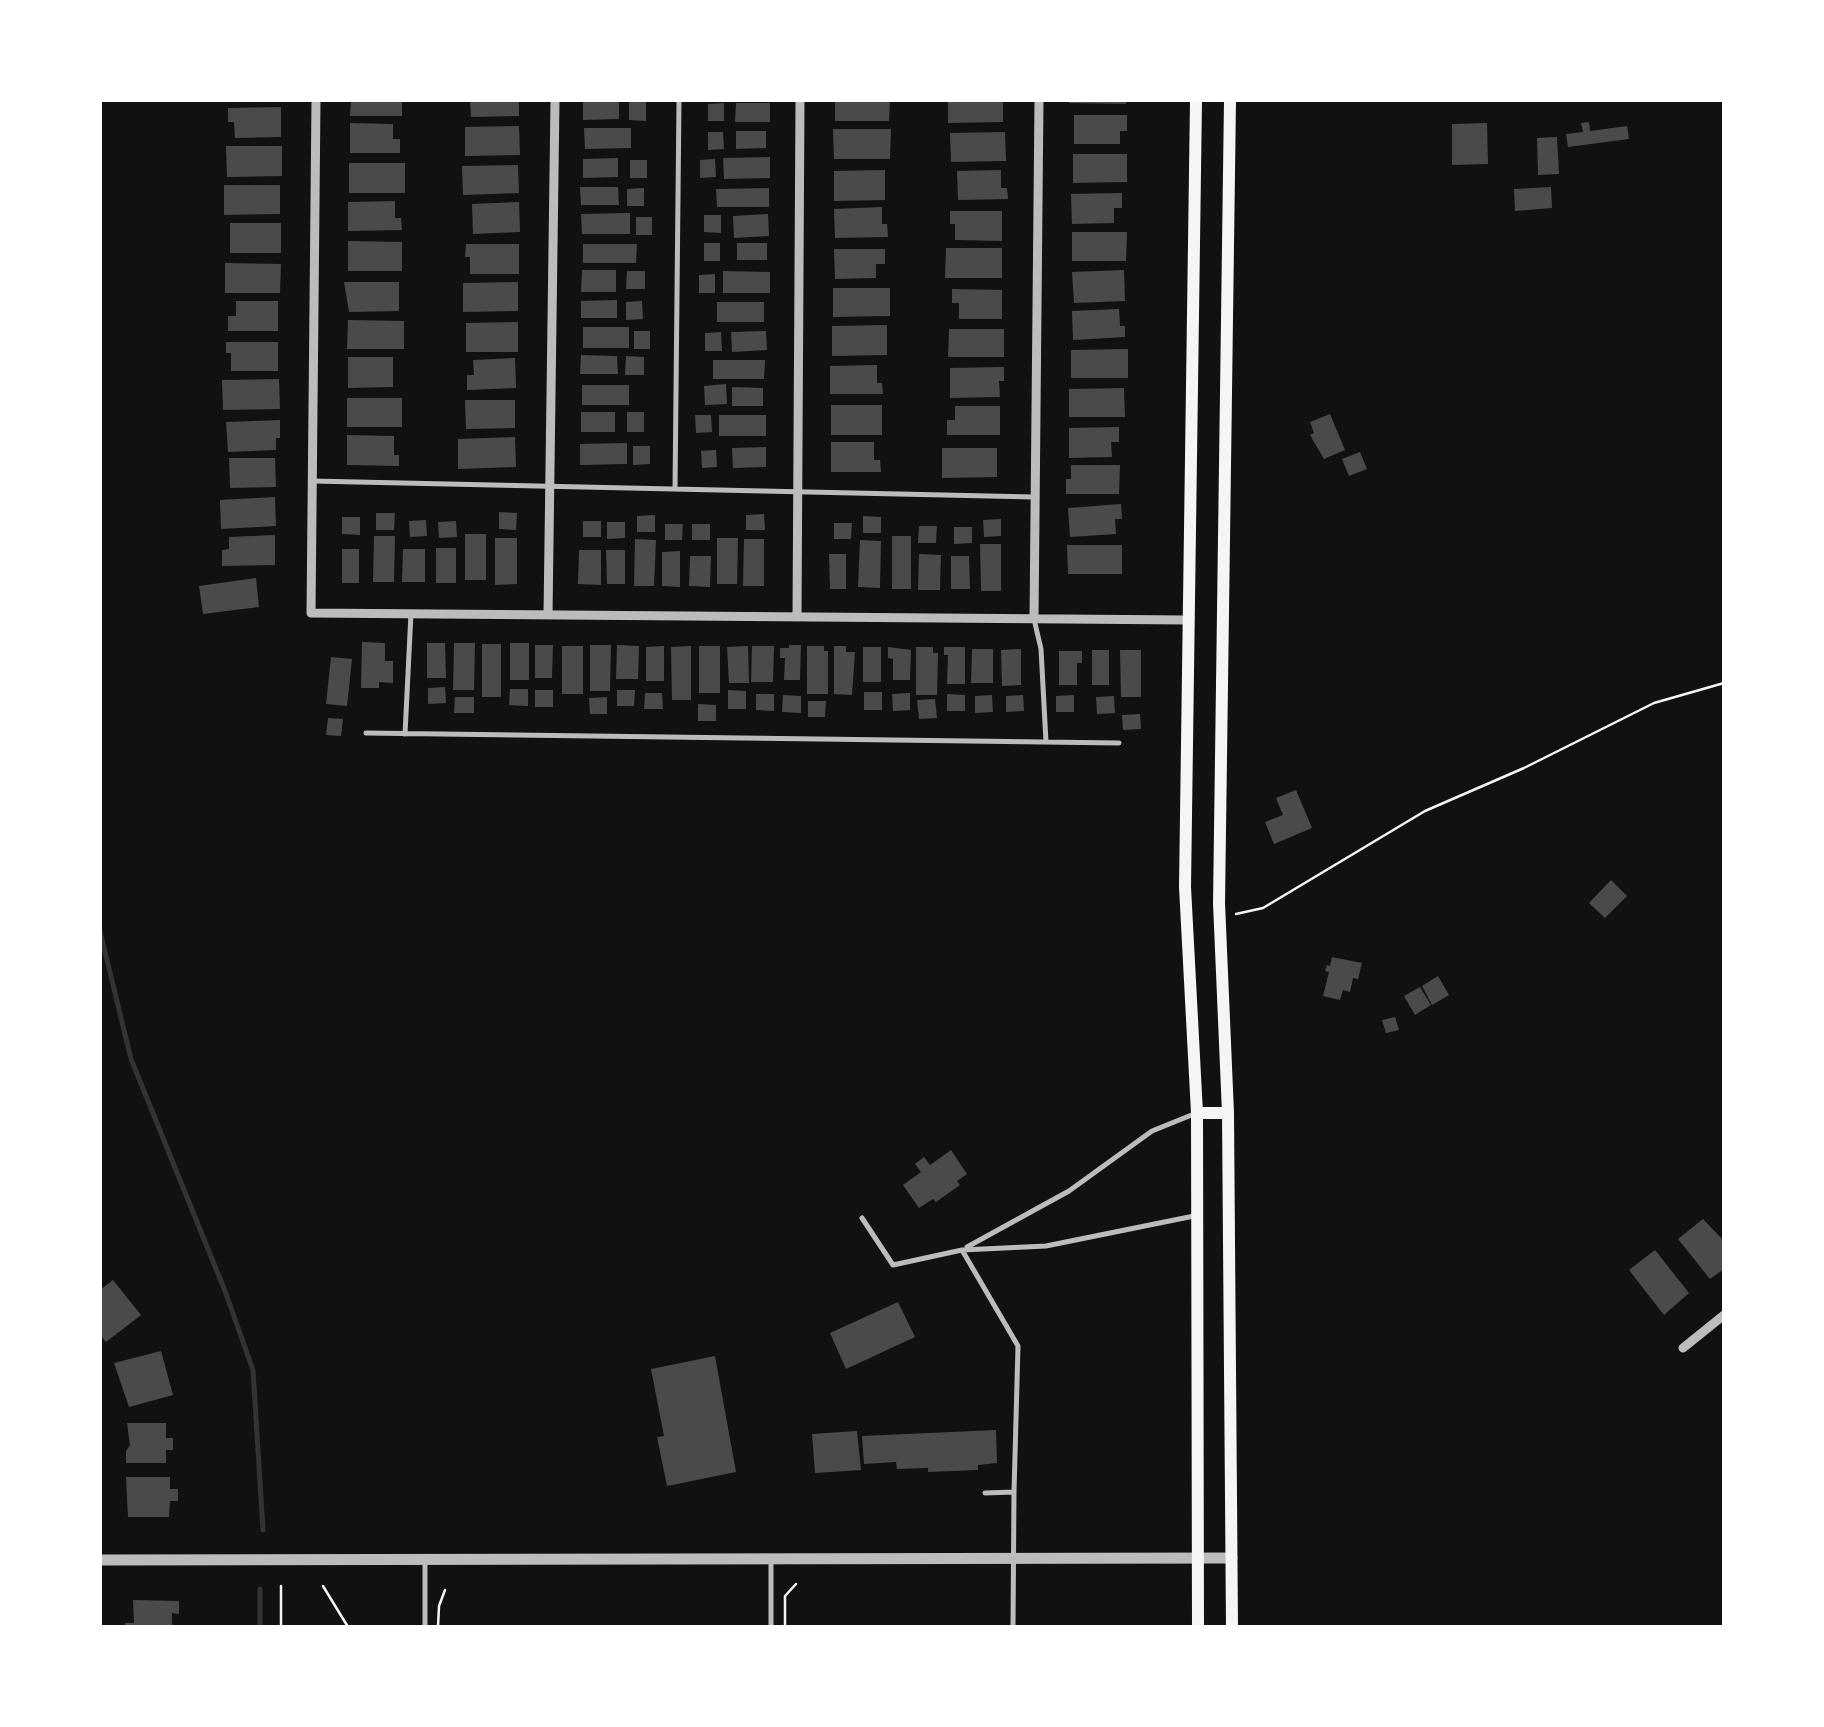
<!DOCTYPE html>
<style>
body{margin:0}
#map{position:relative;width:1824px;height:1727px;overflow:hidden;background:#111;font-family:"PT Serif",serif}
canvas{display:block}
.frame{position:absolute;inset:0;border:102px solid #fff;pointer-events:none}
</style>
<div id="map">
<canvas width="1824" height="1727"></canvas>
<div class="frame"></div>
</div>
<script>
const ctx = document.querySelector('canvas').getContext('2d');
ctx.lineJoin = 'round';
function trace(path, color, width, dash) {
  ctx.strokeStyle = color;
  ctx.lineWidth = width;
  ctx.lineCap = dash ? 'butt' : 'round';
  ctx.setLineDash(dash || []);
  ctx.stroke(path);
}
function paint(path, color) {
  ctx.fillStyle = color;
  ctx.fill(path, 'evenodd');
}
trace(new Path2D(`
 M 100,931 L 131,1059 L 225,1291 L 253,1370 L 263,1530
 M 260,1627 L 260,1589`), '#333', 5);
paint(new Path2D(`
 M 351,100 L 402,100 L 402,116 L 350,116 Z
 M 470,100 L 519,100 L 519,116 L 471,117 Z
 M 619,100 L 619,119 L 583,120 L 583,101 Z
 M 835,100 L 890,100 L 889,121 L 835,121 Z
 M 948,100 L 1003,100 L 1003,122 L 948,123 Z
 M 1069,100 L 1126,100 L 1126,104 L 1069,103 Z
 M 629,102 L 646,102 L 646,121 L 629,120 Z
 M 724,103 L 724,121 L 708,121 L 708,104 Z
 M 736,103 L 770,103 L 770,122 L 735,122 Z
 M 281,107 L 281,137 L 235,138 L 234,122 L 228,122 L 228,108 Z
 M 1074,115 L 1127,115 L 1127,131 L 1120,131 L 1120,144 L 1074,144 Z
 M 1589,122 L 1590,131 L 1627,126 L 1629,139 L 1568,147 L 1566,134 L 1583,132 L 1581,123 Z
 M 350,123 L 393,124 L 393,139 L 400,139 L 400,153 L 350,153 Z
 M 1487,123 L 1488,164 L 1452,165 L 1452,124 Z
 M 519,126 L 520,155 L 465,156 L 465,127 Z
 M 584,128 L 631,128 L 631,148 L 585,149 Z
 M 833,129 L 891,129 L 890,159 L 834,159 Z
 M 736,131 L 766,131 L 766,148 L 736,149 Z
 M 708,132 L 723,132 L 724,149 L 708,150 Z
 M 1005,132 L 1006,161 L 951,162 L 950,133 Z
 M 1557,137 L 1559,174 L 1538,175 L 1537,138 Z
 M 226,146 L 282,146 L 282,176 L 227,177 Z
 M 1073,154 L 1127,154 L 1127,182 L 1073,183 Z
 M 770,157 L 770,178 L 724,179 L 723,158 Z
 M 618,158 L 618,177 L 583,178 L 583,159 Z
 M 715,159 L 716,177 L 700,178 L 700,160 Z
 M 630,160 L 647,160 L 647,178 L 630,178 Z
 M 349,163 L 405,163 L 405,193 L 349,193 Z
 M 518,165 L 519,193 L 463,195 L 462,166 Z
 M 885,170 L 885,200 L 834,201 L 834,171 Z
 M 1001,170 L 1001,188 L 1007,188 L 1008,199 L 958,200 L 957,171 Z
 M 224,185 L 280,185 L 280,214 L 224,215 Z
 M 580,187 L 618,187 L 619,205 L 581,205 Z
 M 1551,187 L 1552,208 L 1515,211 L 1514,189 Z
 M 644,188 L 644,206 L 627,206 L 627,189 Z
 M 769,188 L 769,207 L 717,207 L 716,189 Z
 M 1122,193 L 1122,208 L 1114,208 L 1114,223 L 1072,224 L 1071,194 Z
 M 395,201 L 395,218 L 401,218 L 402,230 L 348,231 L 348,202 Z
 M 519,202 L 520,232 L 473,234 L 472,204 Z
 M 882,207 L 882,224 L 887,224 L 888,237 L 835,238 L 834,209 Z
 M 950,211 L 1002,211 L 1002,241 L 955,240 L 955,224 L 950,224 Z
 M 630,213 L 630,234 L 582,234 L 581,214 Z
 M 768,214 L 769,236 L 734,238 L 733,216 Z
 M 704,215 L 721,215 L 721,233 L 704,232 Z
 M 636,217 L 652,217 L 652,235 L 636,235 Z
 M 230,223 L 281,223 L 281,253 L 230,253 Z
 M 1072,232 L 1127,232 L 1126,261 L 1072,261 Z
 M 348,241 L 402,242 L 402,271 L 348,271 Z
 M 704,243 L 720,243 L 720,261 L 704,261 Z
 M 737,243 L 767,243 L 767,260 L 737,260 Z
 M 466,244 L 519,244 L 519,274 L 470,274 L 470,257 L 465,257 Z
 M 583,244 L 637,244 L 636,263 L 583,263 Z
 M 946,248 L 1002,248 L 1002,278 L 945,278 Z
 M 834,249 L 885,249 L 885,264 L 876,264 L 876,278 L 835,279 Z
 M 225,263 L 281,264 L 280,293 L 225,293 Z
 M 582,270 L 616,270 L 616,292 L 581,292 Z
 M 1124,270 L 1125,301 L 1074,303 L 1072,272 Z
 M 627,271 L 645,271 L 645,289 L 626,289 Z
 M 723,271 L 770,272 L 770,293 L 723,293 Z
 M 715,274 L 715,293 L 699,293 L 699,275 Z
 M 344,282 L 399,282 L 399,311 L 349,312 Z
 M 518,282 L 518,311 L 463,312 L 463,283 Z
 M 833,288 L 890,288 L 890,316 L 833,317 Z
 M 952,289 L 1002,290 L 1002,319 L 959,319 L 959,303 L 952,303 Z
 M 617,300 L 617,318 L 581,318 L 581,301 Z
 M 236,301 L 278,301 L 278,331 L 228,331 L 228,316 L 236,316 Z
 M 642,301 L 643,319 L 626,320 L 626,302 Z
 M 717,302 L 764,302 L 764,322 L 717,322 Z
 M 1119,309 L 1120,326 L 1125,326 L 1125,337 L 1073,340 L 1072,311 Z
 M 348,320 L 404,321 L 404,349 L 347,349 Z
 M 518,322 L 518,352 L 466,352 L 466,323 Z
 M 887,325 L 887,355 L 832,356 L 832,326 Z
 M 583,327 L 629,327 L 629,348 L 583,348 Z
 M 949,329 L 1004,329 L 1004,357 L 948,357 Z
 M 634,331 L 650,331 L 650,349 L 634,349 Z
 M 766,331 L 767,350 L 732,352 L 731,332 Z
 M 721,332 L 722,351 L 705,351 L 705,333 Z
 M 226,342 L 278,342 L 278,371 L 231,371 L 231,353 L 226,353 Z
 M 1128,349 L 1128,378 L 1071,378 L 1071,350 Z
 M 581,355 L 617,356 L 618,374 L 580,374 Z
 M 626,356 L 644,357 L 644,375 L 625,375 Z
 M 348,357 L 393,357 L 393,387 L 348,388 Z
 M 515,358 L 516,388 L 467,390 L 467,375 L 474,375 L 473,360 Z
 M 713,360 L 765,360 L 764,379 L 713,379 Z
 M 877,365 L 877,383 L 882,383 L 883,394 L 830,394 L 830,366 Z
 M 1004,367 L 1004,381 L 999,381 L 1000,397 L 950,398 L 950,368 Z
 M 279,379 L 280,409 L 223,410 L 222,380 Z
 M 726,384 L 727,404 L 705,405 L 704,386 Z
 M 582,385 L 629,385 L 629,405 L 582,405 Z
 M 732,387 L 763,388 L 763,406 L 732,406 Z
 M 1124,388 L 1125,417 L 1069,417 L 1069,389 Z
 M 347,398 L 402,398 L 402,427 L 347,427 Z
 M 465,400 L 515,400 L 515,428 L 466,429 Z
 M 831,405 L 882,405 L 882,435 L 831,435 Z
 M 955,406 L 1000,406 L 1000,435 L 947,435 L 947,420 L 955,420 Z
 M 581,412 L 615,412 L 615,432 L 581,432 Z
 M 627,412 L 644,412 L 644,432 L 627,432 Z
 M 1330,414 L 1345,450 L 1324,459 L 1310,435 L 1314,433 L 1310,422 Z
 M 695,415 L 711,415 L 712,432 L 696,433 Z
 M 719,415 L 766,415 L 766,436 L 719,436 Z
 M 280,420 L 280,438 L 276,438 L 276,450 L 228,452 L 226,422 Z
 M 1119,427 L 1119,442 L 1111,442 L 1112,457 L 1069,458 L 1069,428 Z
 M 347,435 L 394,436 L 394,455 L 399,455 L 399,466 L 347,465 Z
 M 515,437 L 516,467 L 458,469 L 458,439 Z
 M 831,442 L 874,442 L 874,460 L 880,460 L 881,472 L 831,472 Z
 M 627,443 L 627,464 L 580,465 L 580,444 Z
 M 633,446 L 650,446 L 650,464 L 633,465 Z
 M 766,447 L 766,467 L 733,468 L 732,448 Z
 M 942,448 L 997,448 L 997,477 L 942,478 Z
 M 716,450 L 717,467 L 702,468 L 701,451 Z
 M 1360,452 L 1367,469 L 1349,476 L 1342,459 Z
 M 229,458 L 275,458 L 276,487 L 230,488 Z
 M 1071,465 L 1120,465 L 1119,494 L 1066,494 L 1066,479 L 1071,479 Z
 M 275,497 L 276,526 L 221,529 L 220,500 Z
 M 1121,504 L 1122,519 L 1115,519 L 1116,534 L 1070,537 L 1068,508 Z
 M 499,512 L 517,513 L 516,530 L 499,529 Z
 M 376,513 L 395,513 L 394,530 L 376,530 Z
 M 764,514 L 765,530 L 746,530 L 746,515 Z
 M 655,515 L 655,532 L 637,532 L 637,516 Z
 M 863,516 L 881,517 L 881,533 L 863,533 Z
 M 342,517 L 360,517 L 360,535 L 342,534 Z
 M 1001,519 L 1001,536 L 984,537 L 983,520 Z
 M 426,520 L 427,536 L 410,537 L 409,521 Z
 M 456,521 L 457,537 L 439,538 L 438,522 Z
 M 583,521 L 601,521 L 601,537 L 583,537 Z
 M 607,522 L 625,522 L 625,538 L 607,539 Z
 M 834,523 L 852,523 L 851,539 L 834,539 Z
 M 665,524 L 683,524 L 682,540 L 665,540 Z
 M 692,524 L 710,524 L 710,540 L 692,540 Z
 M 919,526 L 937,526 L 936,543 L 918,543 Z
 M 954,527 L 972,527 L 972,543 L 954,544 Z
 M 465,534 L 486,534 L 486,580 L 465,580 Z
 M 275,535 L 275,565 L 222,566 L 222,550 L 229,549 L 229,537 Z
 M 374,536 L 395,536 L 394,582 L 373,582 Z
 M 892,536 L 911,536 L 911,589 L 892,589 Z
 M 495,538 L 517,538 L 517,584 L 495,585 Z
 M 717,538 L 738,538 L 737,584 L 717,584 Z
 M 635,539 L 656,540 L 654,586 L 634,586 Z
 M 744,539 L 764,539 L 764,586 L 743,586 Z
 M 860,540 L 881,541 L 880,588 L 858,587 Z
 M 980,544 L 1001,544 L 1001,591 L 981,591 Z
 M 1067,545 L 1122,545 L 1122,574 L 1068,574 Z
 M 436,548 L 456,548 L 456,583 L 436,583 Z
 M 342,549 L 359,549 L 359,583 L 342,583 Z
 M 403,549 L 425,549 L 425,582 L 402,582 Z
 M 579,550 L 601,550 L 601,585 L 578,584 Z
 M 606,550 L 625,550 L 625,584 L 607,584 Z
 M 680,551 L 680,587 L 662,586 L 662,552 Z
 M 829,554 L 846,554 L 846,589 L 830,589 Z
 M 919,554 L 941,555 L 940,590 L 918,590 Z
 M 690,556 L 711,556 L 710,587 L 689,586 Z
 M 951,556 L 969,556 L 970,589 L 951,589 Z
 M 256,578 L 259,607 L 203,614 L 199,586 Z
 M 362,642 L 385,643 L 385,661 L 393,661 L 393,683 L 379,682 L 379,688 L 361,688 Z
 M 427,643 L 445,643 L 446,678 L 427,678 Z
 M 454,643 L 475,643 L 474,690 L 453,690 Z
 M 510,643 L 529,643 L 529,680 L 510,680 Z
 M 482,644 L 501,644 L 501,697 L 482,697 Z
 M 535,645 L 553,645 L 552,678 L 535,678 Z
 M 590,645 L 611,645 L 610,691 L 590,691 Z
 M 617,645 L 639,646 L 638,679 L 616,679 Z
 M 789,645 L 801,645 L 800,680 L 784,680 L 785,658 L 780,658 L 780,648 L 789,648 Z
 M 562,646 L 583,646 L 583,694 L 562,694 Z
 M 664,646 L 664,681 L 646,681 L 646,647 Z
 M 691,646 L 691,700 L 672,700 L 671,647 Z
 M 699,646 L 720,646 L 720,693 L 699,693 Z
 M 748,646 L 749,683 L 729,683 L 727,647 Z
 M 752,646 L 774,646 L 773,682 L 751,682 Z
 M 807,646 L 824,646 L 824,651 L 828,651 L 828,694 L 807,694 Z
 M 834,646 L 846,646 L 846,652 L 855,652 L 852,695 L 834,694 Z
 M 863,647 L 881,647 L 881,682 L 863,682 Z
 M 888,647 L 911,650 L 910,680 L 893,680 L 893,659 L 888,658 Z
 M 916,647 L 933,647 L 933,653 L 938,653 L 937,695 L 916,695 Z
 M 944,647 L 965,647 L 965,684 L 947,684 L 948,655 L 944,655 Z
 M 972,649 L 993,649 L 993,683 L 971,683 Z
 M 1021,649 L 1021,685 L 1002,686 L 1001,650 Z
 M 1092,650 L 1109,650 L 1109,685 L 1092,685 Z
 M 1120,650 L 1141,650 L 1141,697 L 1121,697 Z
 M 1059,651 L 1082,651 L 1082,663 L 1077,663 L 1077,685 L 1059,685 Z
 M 331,657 L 352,659 L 347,706 L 326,704 Z
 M 445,687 L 446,703 L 428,704 L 428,688 Z
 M 510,689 L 528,689 L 528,706 L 509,705 Z
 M 535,690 L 553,690 L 553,707 L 535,707 Z
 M 617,690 L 635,690 L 634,706 L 617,706 Z
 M 728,690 L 746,691 L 746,709 L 728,709 Z
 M 864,692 L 882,692 L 882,710 L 864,710 Z
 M 645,693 L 662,693 L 663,709 L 644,709 Z
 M 910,693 L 910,710 L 893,711 L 892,694 Z
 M 756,694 L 774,694 L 774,711 L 756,710 Z
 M 947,694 L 965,695 L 965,711 L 947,711 Z
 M 783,695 L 801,696 L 801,713 L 782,712 Z
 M 992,695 L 993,712 L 975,713 L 975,696 Z
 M 1023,695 L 1024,711 L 1006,712 L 1006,696 Z
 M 1074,695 L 1074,712 L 1056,712 L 1056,696 Z
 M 1114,696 L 1115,713 L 1097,714 L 1096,697 Z
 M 455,697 L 474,697 L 474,713 L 454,713 Z
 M 607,697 L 607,714 L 590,714 L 589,698 Z
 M 935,699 L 937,718 L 919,719 L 917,700 Z
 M 808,701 L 826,701 L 825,717 L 808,717 Z
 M 698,704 L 716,705 L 716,721 L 698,721 Z
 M 1140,714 L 1141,729 L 1123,730 L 1122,715 Z
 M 328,718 L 343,719 L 341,736 L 326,735 Z
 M 1296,790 L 1312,828 L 1274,844 L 1265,822 L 1283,815 L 1276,798 Z
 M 1611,880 L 1627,896 L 1605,918 L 1589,903 Z
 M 1332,957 L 1362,963 L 1358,979 L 1353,978 L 1350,992 L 1343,990 L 1340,1000 L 1323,996 L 1329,972 L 1325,971 L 1327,965 L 1330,966 Z
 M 1438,976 L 1449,995 L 1432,1005 L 1422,986 Z
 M 1420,987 L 1431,1005 L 1415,1015 L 1404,996 Z
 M 1395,1017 L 1399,1030 L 1386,1033 L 1382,1020 Z
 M 951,1150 L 967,1174 L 957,1181 L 960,1185 L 936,1202 L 933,1199 L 919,1208 L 903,1185 L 921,1172 L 915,1164 L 924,1157 L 930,1165 Z
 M 1703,1219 L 1724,1241 L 1724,1269 L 1710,1279 L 1678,1239 Z
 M 1655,1250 L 1689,1293 L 1664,1315 L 1629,1270 Z
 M 113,1280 L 141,1315 L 106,1342 L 100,1335 L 100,1290 Z
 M 898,1302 L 915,1337 L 846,1369 L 830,1333 Z
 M 161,1351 L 173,1395 L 129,1407 L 114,1363 Z
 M 715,1356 L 736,1472 L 667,1486 L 657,1437 L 664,1436 L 651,1369 Z
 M 127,1423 L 166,1423 L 166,1438 L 173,1438 L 173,1450 L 166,1450 L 166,1463 L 126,1463 L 126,1451 L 130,1445 Z
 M 996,1430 L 997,1463 L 978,1465 L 978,1470 L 928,1472 L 928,1468 L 897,1469 L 896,1462 L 864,1464 L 862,1436 Z
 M 857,1431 L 861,1470 L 815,1473 L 812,1434 Z
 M 126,1477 L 170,1477 L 170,1489 L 178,1489 L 178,1501 L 170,1501 L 169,1517 L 128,1517 Z
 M 133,1600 L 179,1601 L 179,1614 L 172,1613 L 172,1627 L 125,1627 L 125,1623 L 134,1623 Z`), '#4a4a4a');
trace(new Path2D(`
 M 1236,914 L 1263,908 L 1425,811 L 1524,768 L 1654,703 L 1724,683
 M 281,1586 L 281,1627
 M 323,1586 L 348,1627
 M 438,1627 L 439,1606 L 445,1590
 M 785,1627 L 785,1596 L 796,1584`), '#f5f5f5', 2.5);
trace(new Path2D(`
 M 312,481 L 1034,497
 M 675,489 L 679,100
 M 1034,619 L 1041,649 L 1046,742
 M 366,733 L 1119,743
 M 405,734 L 411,613
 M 862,1218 L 893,1265 L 962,1250 L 1046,1246 L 1194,1216
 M 967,1247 L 1069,1191 L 1152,1131 L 1194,1114
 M 962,1250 L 1018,1346 L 1014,1492 L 985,1493
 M 425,1560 L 425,1627
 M 771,1627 L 771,1560
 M 1013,1627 L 1014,1492`), '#bcbcbc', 5);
trace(new Path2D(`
 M 316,100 L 311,613 L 1188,620
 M 548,615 L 555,100
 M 797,617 L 800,100
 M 1034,619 L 1039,100
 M 1683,1348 L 1724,1315`), '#bcbcbc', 9);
trace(new Path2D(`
 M 100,1560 L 1232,1558`), '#bcbcbc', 11);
trace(new Path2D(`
 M 1196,100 L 1185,887 L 1197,1113 L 1198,1627
 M 1230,100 L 1219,903 L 1228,1113 L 1232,1627
 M 1197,1113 L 1228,1113`), '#f5f5f5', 12);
</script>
